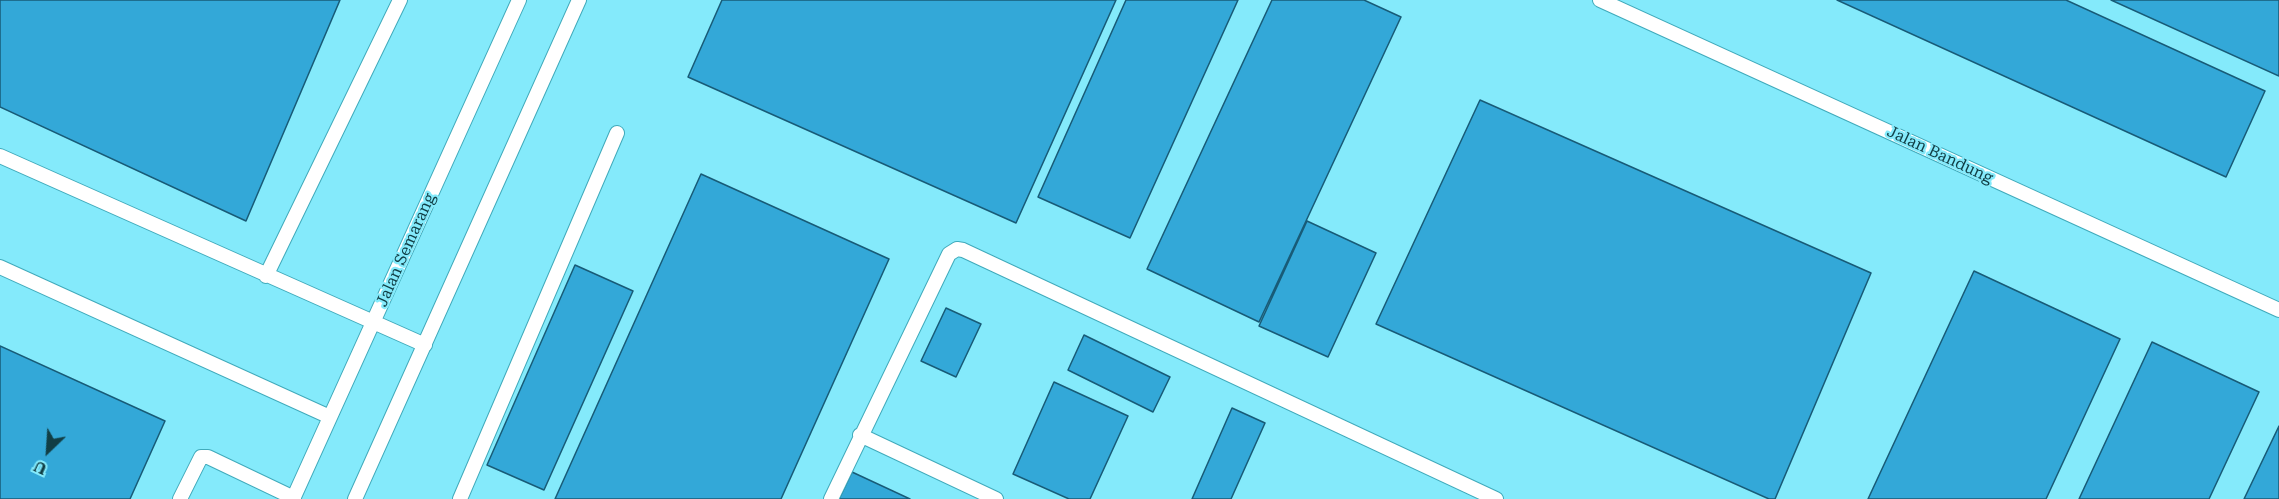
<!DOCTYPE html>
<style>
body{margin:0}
#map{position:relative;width:2279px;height:499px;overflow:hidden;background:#84eafb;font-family:"Roboto Serif",serif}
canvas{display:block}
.north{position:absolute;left:18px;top:421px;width:60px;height:60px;-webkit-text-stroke:4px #84eafb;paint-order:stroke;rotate:205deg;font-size:16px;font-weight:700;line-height:24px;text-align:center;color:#113e45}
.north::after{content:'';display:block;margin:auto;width:21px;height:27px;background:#113e45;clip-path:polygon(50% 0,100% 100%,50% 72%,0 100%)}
</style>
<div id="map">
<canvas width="2279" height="499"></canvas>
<div class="north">U</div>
</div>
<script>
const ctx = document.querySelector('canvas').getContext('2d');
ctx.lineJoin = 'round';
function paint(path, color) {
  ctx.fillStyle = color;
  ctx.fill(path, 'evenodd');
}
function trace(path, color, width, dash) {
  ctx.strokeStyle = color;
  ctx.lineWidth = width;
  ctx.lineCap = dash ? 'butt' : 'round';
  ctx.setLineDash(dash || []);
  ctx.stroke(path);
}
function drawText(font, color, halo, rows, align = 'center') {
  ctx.font = font + ' "Roboto Serif",serif';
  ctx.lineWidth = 4.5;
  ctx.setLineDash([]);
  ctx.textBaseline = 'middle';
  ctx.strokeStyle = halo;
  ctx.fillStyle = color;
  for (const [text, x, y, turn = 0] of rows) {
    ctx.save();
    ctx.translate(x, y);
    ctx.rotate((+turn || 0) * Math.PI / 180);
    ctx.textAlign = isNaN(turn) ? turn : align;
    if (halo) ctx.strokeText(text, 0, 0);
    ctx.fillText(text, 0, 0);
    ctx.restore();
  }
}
const building = new Path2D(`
 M 0,0 L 340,0 L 246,221 L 0,107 Z
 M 722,0 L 1116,0 L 1016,223 L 688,77 Z
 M 1126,0 L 1238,0 L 1130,238 L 1038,197 Z
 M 1272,0 L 1364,0 L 1401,17 L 1259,322 L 1147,269 Z
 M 1837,0 L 2066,0 L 2265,91 L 2226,177 Z
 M 2111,0 L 2279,0 L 2279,76 Z
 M 1480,100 L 1871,273 L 1775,499 L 1769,499 L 1376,324 Z
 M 701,174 L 889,259 L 781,499 L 555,499 Z
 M 1307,221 L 1376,253 L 1328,357 L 1259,326 Z
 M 575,265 L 633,291 L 544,490 L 487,465 Z
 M 1974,271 L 2120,339 L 2046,499 L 1868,499 Z
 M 946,308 L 981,324 L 956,377 L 921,361 Z
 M 1084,335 L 1170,377 L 1153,412 L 1068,370 Z
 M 2152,342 L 2259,392 L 2209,499 L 2079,499 Z
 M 0,346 L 165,421 L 130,499 L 0,499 Z
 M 1054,382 L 1128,416 L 1090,499 L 1069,499 L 1013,474 Z
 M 1232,408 L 1265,423 L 1231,499 L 1192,499 Z
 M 2279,426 L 2279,499 L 2244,499 Z
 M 852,472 L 910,499 L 839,499 Z`);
paint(building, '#33a8d8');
trace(building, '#185b77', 1.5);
const lane = new Path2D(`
 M 1600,0 L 2279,310
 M 0,156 L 425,345
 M 0,267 L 330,417
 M 266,276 L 400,0
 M 860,435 L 996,499
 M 180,499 L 201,457 L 208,457 L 294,498
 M 293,499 L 519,0
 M 355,499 L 579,0
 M 460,499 L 617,133
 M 831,499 L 949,254 L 957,249 L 963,250 L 1496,499`);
trace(lane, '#40aabb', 16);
trace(lane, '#fff', 14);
drawText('16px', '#113e45', '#84eafb', [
 ["Jalan Bandung",1940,155,25],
 ["Jalan Semarang",406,250,-66]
]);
</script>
